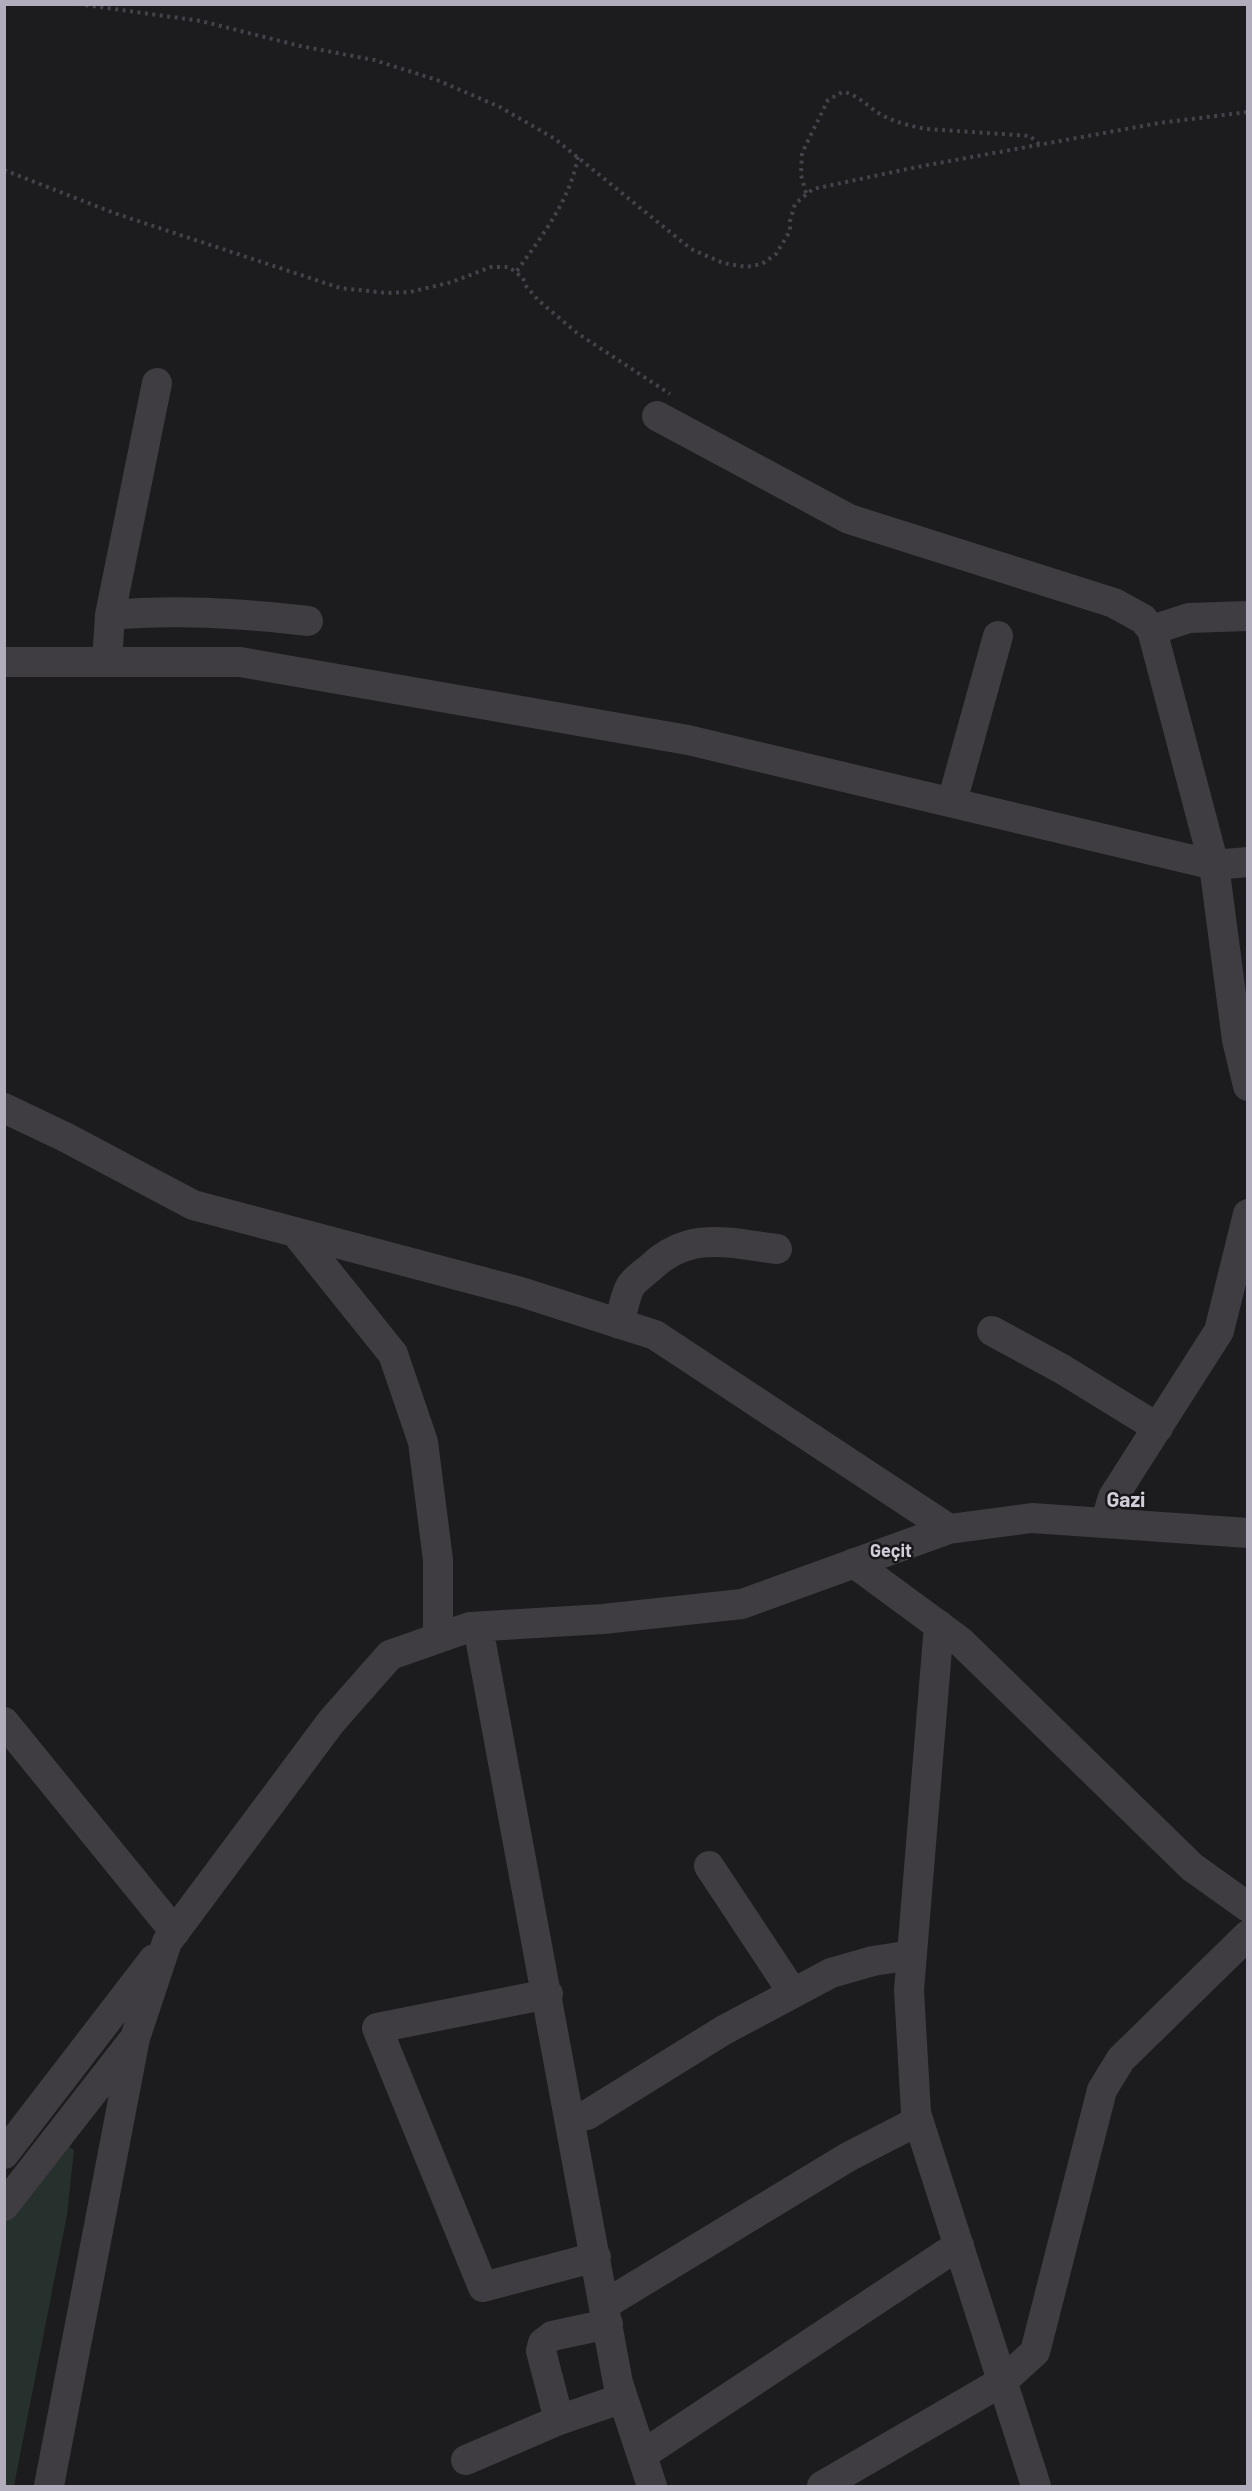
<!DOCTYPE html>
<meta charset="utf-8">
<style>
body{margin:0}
#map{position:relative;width:1252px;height:2491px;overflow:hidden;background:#1c1b1d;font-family:Barlow,sans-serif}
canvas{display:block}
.frame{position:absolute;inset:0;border:6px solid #b2adbd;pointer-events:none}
</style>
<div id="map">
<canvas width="1252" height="2491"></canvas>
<div class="frame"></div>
</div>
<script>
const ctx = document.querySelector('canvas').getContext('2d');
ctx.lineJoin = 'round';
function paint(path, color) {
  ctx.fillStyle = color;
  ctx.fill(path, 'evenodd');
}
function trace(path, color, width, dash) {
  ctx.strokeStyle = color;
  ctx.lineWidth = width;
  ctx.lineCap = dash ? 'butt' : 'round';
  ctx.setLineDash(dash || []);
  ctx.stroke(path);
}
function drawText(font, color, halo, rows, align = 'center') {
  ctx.font = font + ' Barlow,sans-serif';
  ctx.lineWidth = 5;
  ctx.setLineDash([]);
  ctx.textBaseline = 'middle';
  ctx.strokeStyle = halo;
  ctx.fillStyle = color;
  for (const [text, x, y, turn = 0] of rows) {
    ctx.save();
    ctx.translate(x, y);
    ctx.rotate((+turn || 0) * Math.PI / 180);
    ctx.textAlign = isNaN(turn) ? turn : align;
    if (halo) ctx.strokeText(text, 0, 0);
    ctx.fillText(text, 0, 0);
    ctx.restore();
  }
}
paint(new Path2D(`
 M 63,2143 L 74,2150 L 67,2215 L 14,2486 L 5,2486 L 5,2222 Z`), '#26312e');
trace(new Path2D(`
 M 78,4 L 201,21 L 300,46 L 374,60 L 437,80 L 500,107 L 555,139 L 691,249 L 723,263 L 746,267 L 762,264 L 776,254 L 790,231 L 790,221 L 795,204 L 813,189 L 917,167 L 1159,123 L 1248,112
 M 4,170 L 114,213 L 340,288 L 387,293 L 410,292 L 452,282 L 491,267 L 509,267 L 523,278 L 526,286 L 538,300 L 577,333 L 670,394
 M 806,193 L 801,175 L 802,153 L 828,100 L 842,92 C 856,93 867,106 880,114 C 894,122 910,126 926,129 L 1030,136 L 1040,145
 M 517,271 C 543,234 569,202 578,157`), '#44424a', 4, [3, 4.5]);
trace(new Path2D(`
 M 657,416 L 849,519 L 1114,603 L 1143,619 L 1152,630 L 1214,865 L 1237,1040 L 1248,1086
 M 110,615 C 177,609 242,613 308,621
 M 1152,630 L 1189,618 L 1248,616
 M 4,662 L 240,662 L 688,740 L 1214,865 L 1248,862
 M 107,662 L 110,615 L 157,383
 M 952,802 L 998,636
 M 4,1108 L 65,1137 L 193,1205 L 521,1292 L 655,1335 L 949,1529
 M 296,1233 L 393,1354 L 423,1442 L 438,1560 L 438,1638
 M 619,1324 C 623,1312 625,1293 632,1284 C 637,1278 644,1273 650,1268 C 690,1230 728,1243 777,1249
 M 992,1331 L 1062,1369 L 1158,1428
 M 1106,1521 L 1113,1497 L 1219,1331 L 1248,1214
 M 854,1563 L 960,1641 L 1192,1867 L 1248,1907
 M 939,1625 L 909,1990 L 916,2113 L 1036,2486
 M 478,1627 L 618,2383 L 652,2486
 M 4,1722 L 175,1932
 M 709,1866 L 793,1993
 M 548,1994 L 377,2028 L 483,2287 L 596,2257
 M 571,2118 L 587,2115 L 724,2030 L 831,1973 L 873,1961 L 912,1955
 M 4,2154 L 154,1959
 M 4,2206 L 131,2043
 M 604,2305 L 848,2157 L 918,2121
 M 559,2420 L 541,2351 L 543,2343 L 552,2336 L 608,2324
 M 642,2455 L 959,2245
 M 466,2460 L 559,2420 L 623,2398
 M 49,2486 L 135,2038 L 167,1942 L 331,1722 L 390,1655 L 470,1627 L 603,1619 L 742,1604 L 949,1529 L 1032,1518 L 1248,1533
 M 822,2486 L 1003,2381 L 1035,2352 L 1102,2090 L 1121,2059 L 1248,1935`), '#3f3c42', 30);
drawText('bold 18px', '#d2ced9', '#171618', [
 ["Geçit",891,1551]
]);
drawText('bold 21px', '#d2ced9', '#171618', [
 ["Gazi",1126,1500]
]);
</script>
